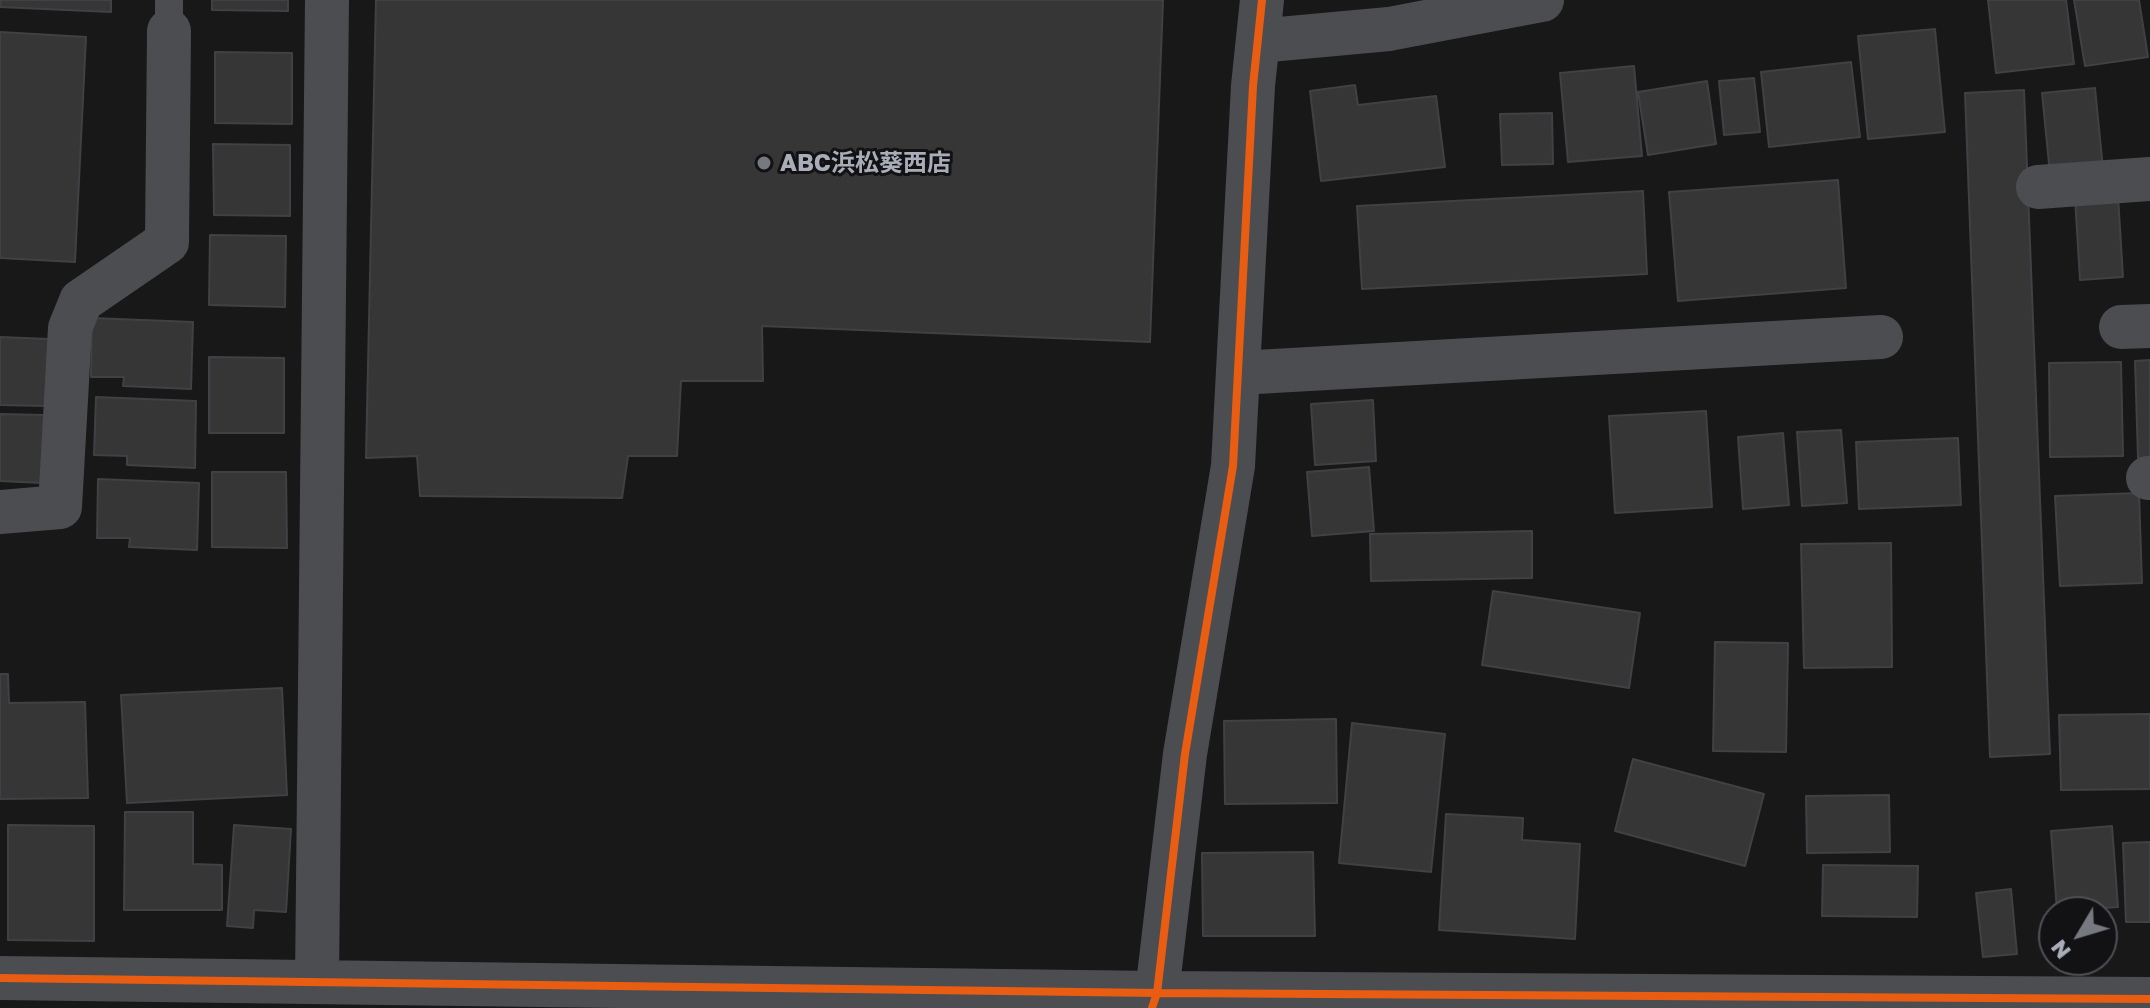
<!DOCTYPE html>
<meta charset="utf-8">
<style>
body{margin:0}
#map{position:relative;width:2150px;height:1008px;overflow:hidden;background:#181818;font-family:"Golos Text",sans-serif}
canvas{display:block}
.north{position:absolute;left:2038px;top:896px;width:80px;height:80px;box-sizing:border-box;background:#121214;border:2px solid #4e5056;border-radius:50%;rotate:232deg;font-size:22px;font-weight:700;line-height:32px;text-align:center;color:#a9adb8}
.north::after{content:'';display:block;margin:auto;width:28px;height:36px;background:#767980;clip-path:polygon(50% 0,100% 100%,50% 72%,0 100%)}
</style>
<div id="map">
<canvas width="2150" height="1008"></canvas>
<div class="north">N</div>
</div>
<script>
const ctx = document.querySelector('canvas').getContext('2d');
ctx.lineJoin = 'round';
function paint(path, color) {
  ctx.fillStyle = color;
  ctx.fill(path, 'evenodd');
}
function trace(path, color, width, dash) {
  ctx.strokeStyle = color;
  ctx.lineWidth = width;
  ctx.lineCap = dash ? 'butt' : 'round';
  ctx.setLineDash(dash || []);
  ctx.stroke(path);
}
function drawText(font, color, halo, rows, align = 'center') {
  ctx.font = font + ' "Golos Text","Noto Sans JP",sans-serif';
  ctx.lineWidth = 6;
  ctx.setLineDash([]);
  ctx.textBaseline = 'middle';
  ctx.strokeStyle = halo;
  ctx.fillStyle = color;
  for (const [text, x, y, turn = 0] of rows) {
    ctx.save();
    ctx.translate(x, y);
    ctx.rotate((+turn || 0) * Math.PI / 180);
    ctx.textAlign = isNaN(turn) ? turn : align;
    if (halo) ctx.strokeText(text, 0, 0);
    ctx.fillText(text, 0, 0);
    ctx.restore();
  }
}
const building = new Path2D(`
 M 1,0 L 111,0 L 111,12 L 0,7 Z
 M 212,0 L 288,0 L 288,11 L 212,10 Z
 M 376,0 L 1163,0 L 1150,342 L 762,326 L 763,381 L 681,381 L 677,456 L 628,456 L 622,498 L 420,496 L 417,456 L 366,458 Z
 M 1988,0 L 2066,0 L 2074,64 L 1996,73 Z
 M 2074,0 L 2139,0 L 2148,57 L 2085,66 Z
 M 1935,29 L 1945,132 L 1868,139 L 1858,36 Z
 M 0,32 L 86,37 L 75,262 L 0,258 Z
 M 215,52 L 292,53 L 292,124 L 215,123 Z
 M 1851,62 L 1860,137 L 1769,147 L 1761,72 Z
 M 1634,66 L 1642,156 L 1568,162 L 1560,73 Z
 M 1754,78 L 1760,132 L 1724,135 L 1719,81 Z
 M 1707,81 L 1716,144 L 1648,155 L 1638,92 Z
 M 1355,85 L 1358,105 L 1436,96 L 1445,167 L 1321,181 L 1310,91 Z
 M 2095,88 L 2103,169 L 2050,174 L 2042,93 Z
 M 2024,90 L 2050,754 L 1990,757 L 1965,93 Z
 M 1552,113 L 1553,164 L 1502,165 L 1500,114 Z
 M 213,144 L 290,145 L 290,216 L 214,215 Z
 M 1838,180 L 1846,288 L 1678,301 L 1669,192 Z
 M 1643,191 L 1647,274 L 1362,289 L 1357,206 Z
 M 2118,196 L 2123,277 L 2080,280 L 2075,198 Z
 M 210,235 L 286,236 L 285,307 L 209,305 Z
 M 92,318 L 193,322 L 191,389 L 123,386 L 124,377 L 91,377 Z
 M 0,337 L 49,339 L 47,406 L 0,405 Z
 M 209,357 L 284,358 L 284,433 L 209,433 Z
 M 2150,360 L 2150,457 L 2138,458 L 2135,361 Z
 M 2121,362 L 2123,456 L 2050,457 L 2049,363 Z
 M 96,397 L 196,401 L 195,468 L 127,465 L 127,456 L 94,455 Z
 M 1373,400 L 1376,461 L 1315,465 L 1311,404 Z
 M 1706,411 L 1712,507 L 1615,513 L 1609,416 Z
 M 0,414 L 44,415 L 43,483 L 0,481 Z
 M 1841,430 L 1847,503 L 1802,506 L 1797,432 Z
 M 1783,433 L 1789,505 L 1743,509 L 1738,437 Z
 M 1958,438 L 1961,505 L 1859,509 L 1856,442 Z
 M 1369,467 L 1374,531 L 1312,536 L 1307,472 Z
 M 212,472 L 286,472 L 287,548 L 212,547 Z
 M 98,479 L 199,483 L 197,550 L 129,547 L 130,538 L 97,538 Z
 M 2139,493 L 2142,583 L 2060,586 L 2055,496 Z
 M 1532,531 L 1532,578 L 1371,581 L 1370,534 Z
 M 1891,543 L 1892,667 L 1804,668 L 1801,544 Z
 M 1493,591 L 1640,613 L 1629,688 L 1482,665 Z
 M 1715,642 L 1788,643 L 1786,752 L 1713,751 Z
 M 0,674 L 8,674 L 9,703 L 85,702 L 88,798 L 0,799 Z
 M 282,688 L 287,795 L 127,803 L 121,695 Z
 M 2150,714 L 2150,789 L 2061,790 L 2059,715 Z
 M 1336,719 L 1337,803 L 1225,804 L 1224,721 Z
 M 1352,723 L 1445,734 L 1431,872 L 1339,863 Z
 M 1633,759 L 1764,794 L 1745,866 L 1615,831 Z
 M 1889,795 L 1890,852 L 1807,853 L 1806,796 Z
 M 125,812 L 193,812 L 193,864 L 222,865 L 222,910 L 124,910 Z
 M 1446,814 L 1523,818 L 1522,840 L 1580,844 L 1575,939 L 1439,930 Z
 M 8,825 L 94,826 L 94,941 L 8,940 Z
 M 234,825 L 291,829 L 286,912 L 254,910 L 253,928 L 227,926 Z
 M 2112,826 L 2118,907 L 2057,911 L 2051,831 Z
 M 2150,842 L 2150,922 L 2126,922 L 2123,843 Z
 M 1313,852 L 1315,936 L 1203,936 L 1202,853 Z
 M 1823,865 L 1918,866 L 1917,917 L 1822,916 Z
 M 2011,889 L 2017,954 L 1983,957 L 1976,893 Z`);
paint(building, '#363637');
trace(building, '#404144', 2);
trace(new Path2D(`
 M 169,0 L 169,31`), '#4c4d51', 28);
trace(new Path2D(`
 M 1258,41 L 1389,29 L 1542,0
 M 2038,187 L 2150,179
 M 2121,327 L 2150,326
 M 1238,373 L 1881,337
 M 2148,478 L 2150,478
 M 0,512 L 60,507 L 70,328 L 81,301 L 167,242 L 169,31
 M 0,978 L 1157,993 L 2150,999
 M 317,981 L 327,0
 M 1152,1008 L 1157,993 L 1185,754 L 1233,466 L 1253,86 L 1262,0`), '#4c4d51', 44);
trace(new Path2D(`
 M 0,978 L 1157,993 L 2150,999
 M 1152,1008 L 1157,993 L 1185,754 L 1233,466 L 1253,86 L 1262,0`), '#e95d12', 8);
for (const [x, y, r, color] of [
 [764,163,8,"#767980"]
]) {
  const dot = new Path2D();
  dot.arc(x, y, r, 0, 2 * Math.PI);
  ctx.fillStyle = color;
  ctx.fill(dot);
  trace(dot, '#121214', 3);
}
drawText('bold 24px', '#a9adb8', '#121214', [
 ["ABC浜松葵西店",780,163]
], 'left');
</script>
